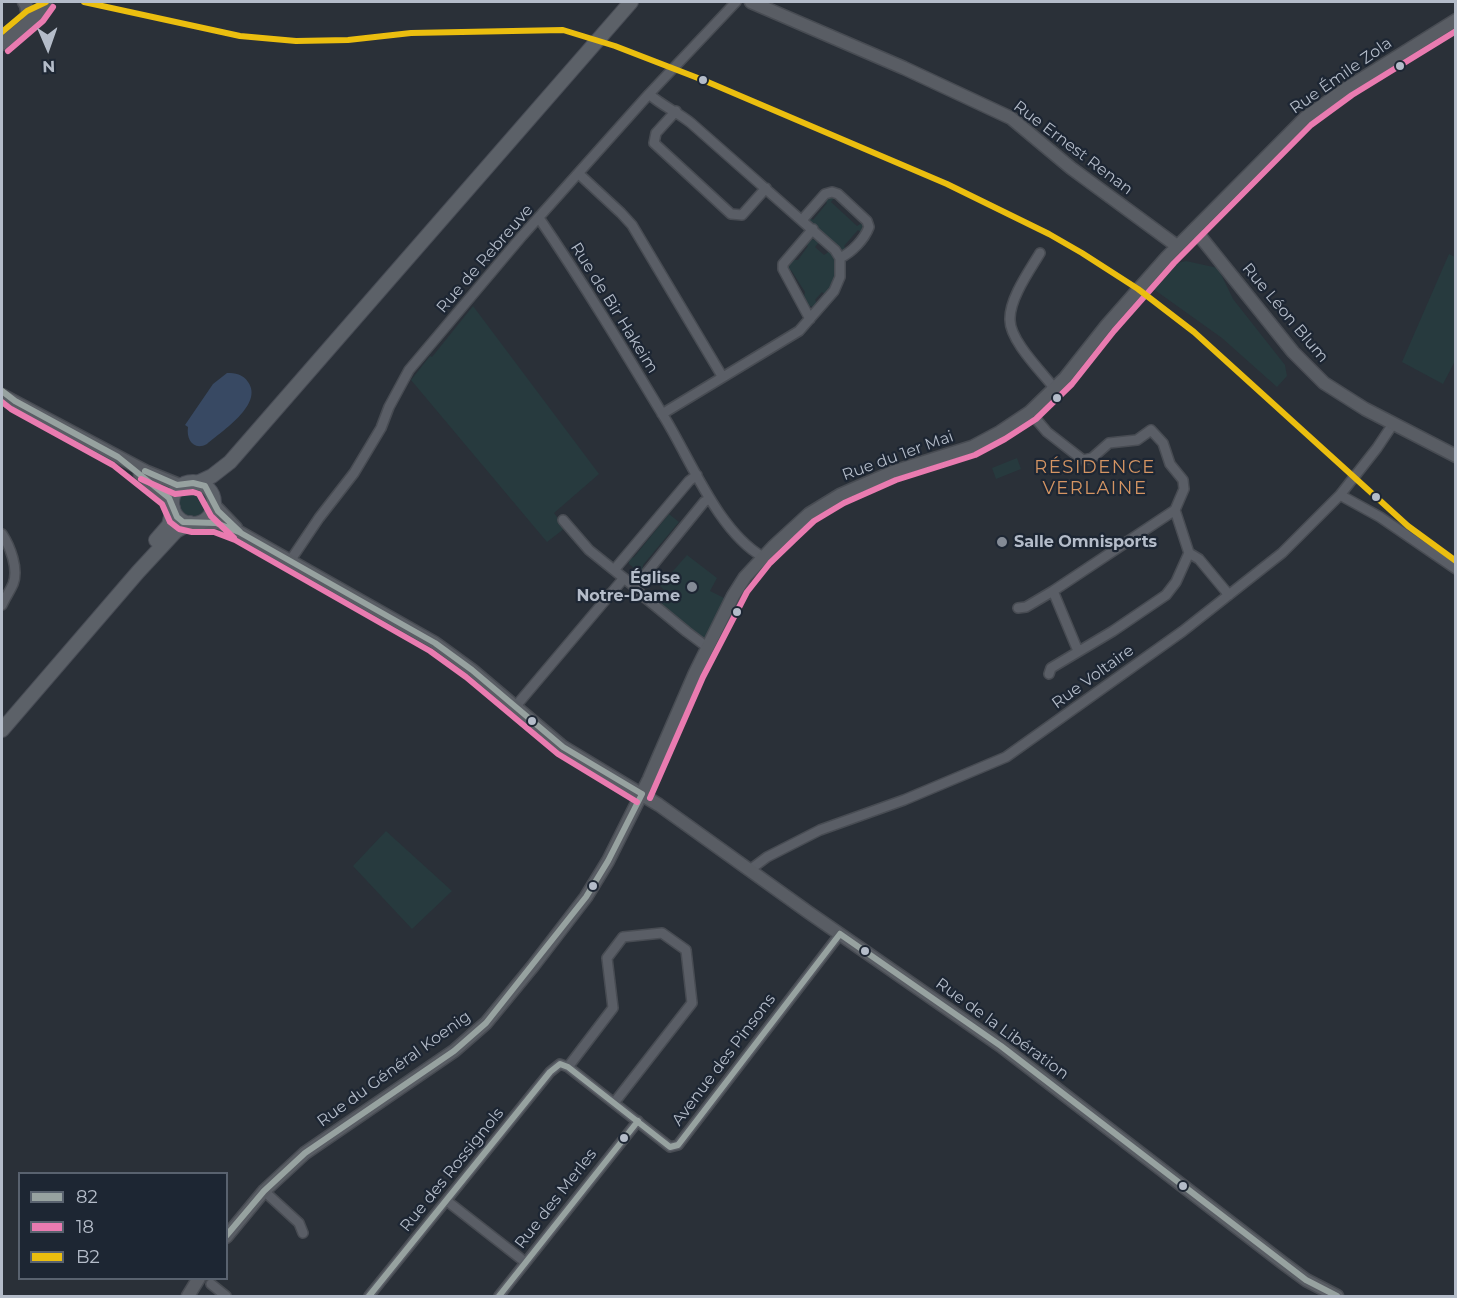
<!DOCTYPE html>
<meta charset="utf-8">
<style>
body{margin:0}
#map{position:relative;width:1457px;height:1298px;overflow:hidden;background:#2a3038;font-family:Montserrat,sans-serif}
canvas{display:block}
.frame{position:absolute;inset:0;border:3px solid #b4bcc9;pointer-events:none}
.legend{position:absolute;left:18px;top:1172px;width:210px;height:108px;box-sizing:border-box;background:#1d2633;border:2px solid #59626f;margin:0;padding:8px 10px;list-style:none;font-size:18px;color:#b4bcc9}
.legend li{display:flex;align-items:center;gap:12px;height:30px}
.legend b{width:30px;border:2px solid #59626f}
.north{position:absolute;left:18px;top:18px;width:60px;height:60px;-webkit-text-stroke:4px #1d2633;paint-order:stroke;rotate:178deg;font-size:16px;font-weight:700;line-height:24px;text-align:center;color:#b4bcc9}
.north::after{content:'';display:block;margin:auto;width:21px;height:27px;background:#b4bcc9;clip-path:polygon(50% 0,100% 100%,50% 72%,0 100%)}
</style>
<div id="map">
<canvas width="1457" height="1298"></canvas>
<div class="frame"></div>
<ul class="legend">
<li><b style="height:8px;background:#97a2a0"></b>82</li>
<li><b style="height:8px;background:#e97bb0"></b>18</li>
<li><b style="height:8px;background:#ebbe0f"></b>B2</li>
</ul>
<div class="north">N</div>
</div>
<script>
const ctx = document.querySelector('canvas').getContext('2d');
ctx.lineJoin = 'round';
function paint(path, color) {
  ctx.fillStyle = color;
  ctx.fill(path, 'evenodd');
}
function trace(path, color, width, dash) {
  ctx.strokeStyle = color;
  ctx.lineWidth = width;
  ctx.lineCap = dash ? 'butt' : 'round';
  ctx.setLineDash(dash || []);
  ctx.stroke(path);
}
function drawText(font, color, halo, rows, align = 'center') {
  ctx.font = font + ' Montserrat,sans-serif';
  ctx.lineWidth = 4.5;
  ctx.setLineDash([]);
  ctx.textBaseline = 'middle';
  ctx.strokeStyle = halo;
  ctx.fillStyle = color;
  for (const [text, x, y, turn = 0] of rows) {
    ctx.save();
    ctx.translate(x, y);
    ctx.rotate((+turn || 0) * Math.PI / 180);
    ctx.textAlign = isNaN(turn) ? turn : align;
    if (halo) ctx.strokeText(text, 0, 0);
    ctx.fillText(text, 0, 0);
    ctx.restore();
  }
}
paint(new Path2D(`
 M 828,198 L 834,198 L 831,202 L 857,226 L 862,223 L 864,229 L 862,233 L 858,230 L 844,246 L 847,250 L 840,252 L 839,248 L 813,224 L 811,225 L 808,216 L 813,220 L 827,203 L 824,199 Z
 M 812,239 L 819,242 L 815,247 L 824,255 L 830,251 C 841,268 837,279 827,296 L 822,292 L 815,300 L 818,304 L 814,307 L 805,305 L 803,301 L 805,292 L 791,270 L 787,273 L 787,265 L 789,260 L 798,260 L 808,246 L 804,244 Z
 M 1449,254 L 1455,257 L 1455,361 L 1443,384 L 1402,362 Z
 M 1186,261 L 1218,268 L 1233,299 L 1285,365 L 1287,376 L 1277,387 L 1222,338 L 1152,288 L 1173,264 Z
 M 473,306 L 599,474 L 554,513 L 565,528 L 547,542 L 411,380 L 430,356 L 432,357 Z
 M 1017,458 L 1021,469 L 996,479 L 992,468 Z
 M179 504a14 14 0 1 1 28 0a14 14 0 1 1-28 0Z
 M 669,514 L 679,522 L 643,565 L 642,571 L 638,571 L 629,564 L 629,559 L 634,557 Z
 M 687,555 L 717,578 L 710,591 L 726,599 L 703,641 L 659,605 L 665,596 L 663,593 L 665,591 L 660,586 Z
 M 386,831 L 452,891 L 412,929 L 353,866 Z`), '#273a3e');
paint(new Path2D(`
 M 227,373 C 235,373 243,374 248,382 C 264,404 222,431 207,444 C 194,451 186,440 188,427 L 185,425 L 213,384 Z`), '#384963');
const street = new Path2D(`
 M 649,94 C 662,106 678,112 691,123 L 835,250 L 840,258 L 840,277 L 834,291 L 799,331 L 662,414
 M 676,111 L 656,133 L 654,143 L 731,214 L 742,215 L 766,188
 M 579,174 L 621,213 L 632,225 L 722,376
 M 539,218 C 584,284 625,352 666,420 C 692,463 719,532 763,557
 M 802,220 L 825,194 L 832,192 L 838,194 L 867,221 L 869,227 C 864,240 852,252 840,258
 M 1040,253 C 1030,270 1009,299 1010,320 C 1010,341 1042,372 1055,389
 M 810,319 L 783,269 L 783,264 L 813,229
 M 1030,412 L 1047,432 L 1083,460 L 1092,458 L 1109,443 L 1137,440 L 1151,430 L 1163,443 L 1170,464 L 1183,480 L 1184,489 L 1175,510 L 1189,553 L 1199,559 L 1229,595
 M 1340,495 L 1380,517 L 1456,569
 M 563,520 L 589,550 L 635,587 L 637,591 L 687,632 L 707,647
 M 2,534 C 10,546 19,569 13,584 C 10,591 5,598 2,605
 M 290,561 L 319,518 L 354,473 L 381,428 L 389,407 L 409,370 L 522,236 L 649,94 L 736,2
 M 614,570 L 689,481 L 697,475
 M 635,587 L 704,502 L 709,499
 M 1053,591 L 1078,651
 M 1018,608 L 1026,607 L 1053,591 L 1175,510
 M 1049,674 L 1051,668 L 1113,631 L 1166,595 L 1176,582 L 1189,553
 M 515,707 L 624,578
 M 751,869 L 767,857 L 820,830 L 904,800 L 1006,757 L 1183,631 L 1282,553 L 1340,495 L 1377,448 L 1393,424
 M 568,1067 L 613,1008 L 607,958 L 623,937 L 662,933 L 686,950 L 692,1003 L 614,1103
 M 264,1191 L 299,1223 L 303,1233
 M 447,1201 L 525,1262
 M 211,1284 L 226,1296
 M 369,1296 L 550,1072 L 560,1064 L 568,1067 L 670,1147 L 678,1145 L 840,934
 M 499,1296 L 638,1121`);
const secondary = new Path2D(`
 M 24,2 L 26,5 L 29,22
 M 751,2 L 904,68 L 1011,118 L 1071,168 L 1177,246
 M 2,44 L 37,15 L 46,2
 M 1195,230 L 1293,352 L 1324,383 L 1365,409 L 1456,456
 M 2,395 L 147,472 L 182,486
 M 140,474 L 172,502
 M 214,505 L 236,528
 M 199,523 L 219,523 L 239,532 L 435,643 L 472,670 L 563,747 L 659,805 L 808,912 L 1001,1046 L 1283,1263 L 1306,1280 L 1337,1296
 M 226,1237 L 264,1191 L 305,1153 L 454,1051 L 486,1023 L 533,966 L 586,897 L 608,861 L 649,779 L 695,673 L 733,596 L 745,577 L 773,547 L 809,514 L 840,495 L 893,472 L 972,447 L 1000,432 L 1030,412 L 1065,378 L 1107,325 L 1167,257 L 1305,118 L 1347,88 L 1456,20
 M 188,1296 L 199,1278`);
const primary = new Path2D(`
 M172 503a21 21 0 1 1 42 0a21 21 0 1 1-42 0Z
 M 197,483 L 212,476 L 230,462 L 631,2
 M 156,540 L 169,525 L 173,508
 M 2,730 L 138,572 L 176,531 L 190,523`);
trace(street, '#484c53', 12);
trace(secondary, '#484c53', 15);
trace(primary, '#484c55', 16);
trace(street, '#5a5e66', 9);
trace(secondary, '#595d64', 12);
trace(primary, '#5c6168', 14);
trace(new Path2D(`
 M 2,391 L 15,401 L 118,457 L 169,498 L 177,517 L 183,522 L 216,523 L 239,532 L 435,643 L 472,670 L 563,747 L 642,794
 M 145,471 L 177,485 L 193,483 L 205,486 L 218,511 L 240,532
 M 840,934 L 1001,1046 L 1306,1280 L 1337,1296
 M 226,1236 L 264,1191 L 305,1153 L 454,1051 L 486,1023 L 586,897 L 608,861 L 642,794
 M 369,1296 L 550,1072 L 560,1064 L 568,1067 L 670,1147 L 678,1145 L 840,934
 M 499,1296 L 638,1121`), '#97a2a0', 6);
trace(new Path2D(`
 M 8,51 L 43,21 L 53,7
 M 2,402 L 11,409 L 113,465 L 162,504 L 170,522 L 179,529 L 192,532 L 214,532 L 235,540 L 430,651 L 466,677 L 558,754 L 637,802
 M 141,479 L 175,494 L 193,492 L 199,494 L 211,516 L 234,538
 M 650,798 L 703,677 L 747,592 L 770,563 L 796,538 L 814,521 L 844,503 L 896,480 L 975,455 L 1005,439 L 1036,419 L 1072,384 L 1114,331 L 1174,263 L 1311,125 L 1352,95 L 1456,31`), '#e97bb0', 6);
trace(new Path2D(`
 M 84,2 L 240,36 L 296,41 L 348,40 L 411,33 L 563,30 L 615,46 L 703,80 L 947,184 L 1049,234 L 1082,253 L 1138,289 L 1194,332 L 1408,526 L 1456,561
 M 2,32 L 27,11 L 46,2`), '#ebbe0f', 6);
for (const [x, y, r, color] of [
 [1400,66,5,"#b4bcc9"],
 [703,80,5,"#b4bcc9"],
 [1057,398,5,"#b4bcc9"],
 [1376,497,5,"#b4bcc9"],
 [1002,542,6,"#848b96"],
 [692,587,6,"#848b96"],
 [737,612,5,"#b4bcc9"],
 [532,721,5,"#b4bcc9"],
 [593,886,5,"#b4bcc9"],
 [865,951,5,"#b4bcc9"],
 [624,1138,5,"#b4bcc9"],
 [1183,1186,5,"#b4bcc9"]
]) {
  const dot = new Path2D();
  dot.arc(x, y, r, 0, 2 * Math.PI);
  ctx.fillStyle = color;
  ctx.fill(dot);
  trace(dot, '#1d2633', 2);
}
drawText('16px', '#b4bcc9', '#1d2633', [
 ["Rue Émile Zola",1341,76,-35],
 ["Rue Ernest Renan",1073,148,37],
 ["Rue de Rebreuve",485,259,-49],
 ["Rue de Bir Hakeim",614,308,58],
 ["Rue Léon Blum",1285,313,50],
 ["Rue du 1er Mai",898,456,-20],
 ["Rue Voltaire",1093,677,-36],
 ["Rue de la Libération",1002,1029,36],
 ["Avenue des Pinsons",724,1060,-53],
 ["Rue du Général Koenig",394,1069,-36],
 ["Rue des Rossignols",452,1170,-51],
 ["Rue des Merles",556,1199,-52]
]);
drawText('bold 16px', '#b4bcc9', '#1d2633', [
 ["Salle Omnisports",1014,542],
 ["Église",680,578,"right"],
 ["Notre-Dame",680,596,"right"]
], 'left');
ctx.letterSpacing = '1.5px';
drawText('18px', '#d59563', '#1d2633', [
 ["RÉSIDENCE",1095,468],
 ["VERLAINE",1095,489]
]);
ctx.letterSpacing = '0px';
</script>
